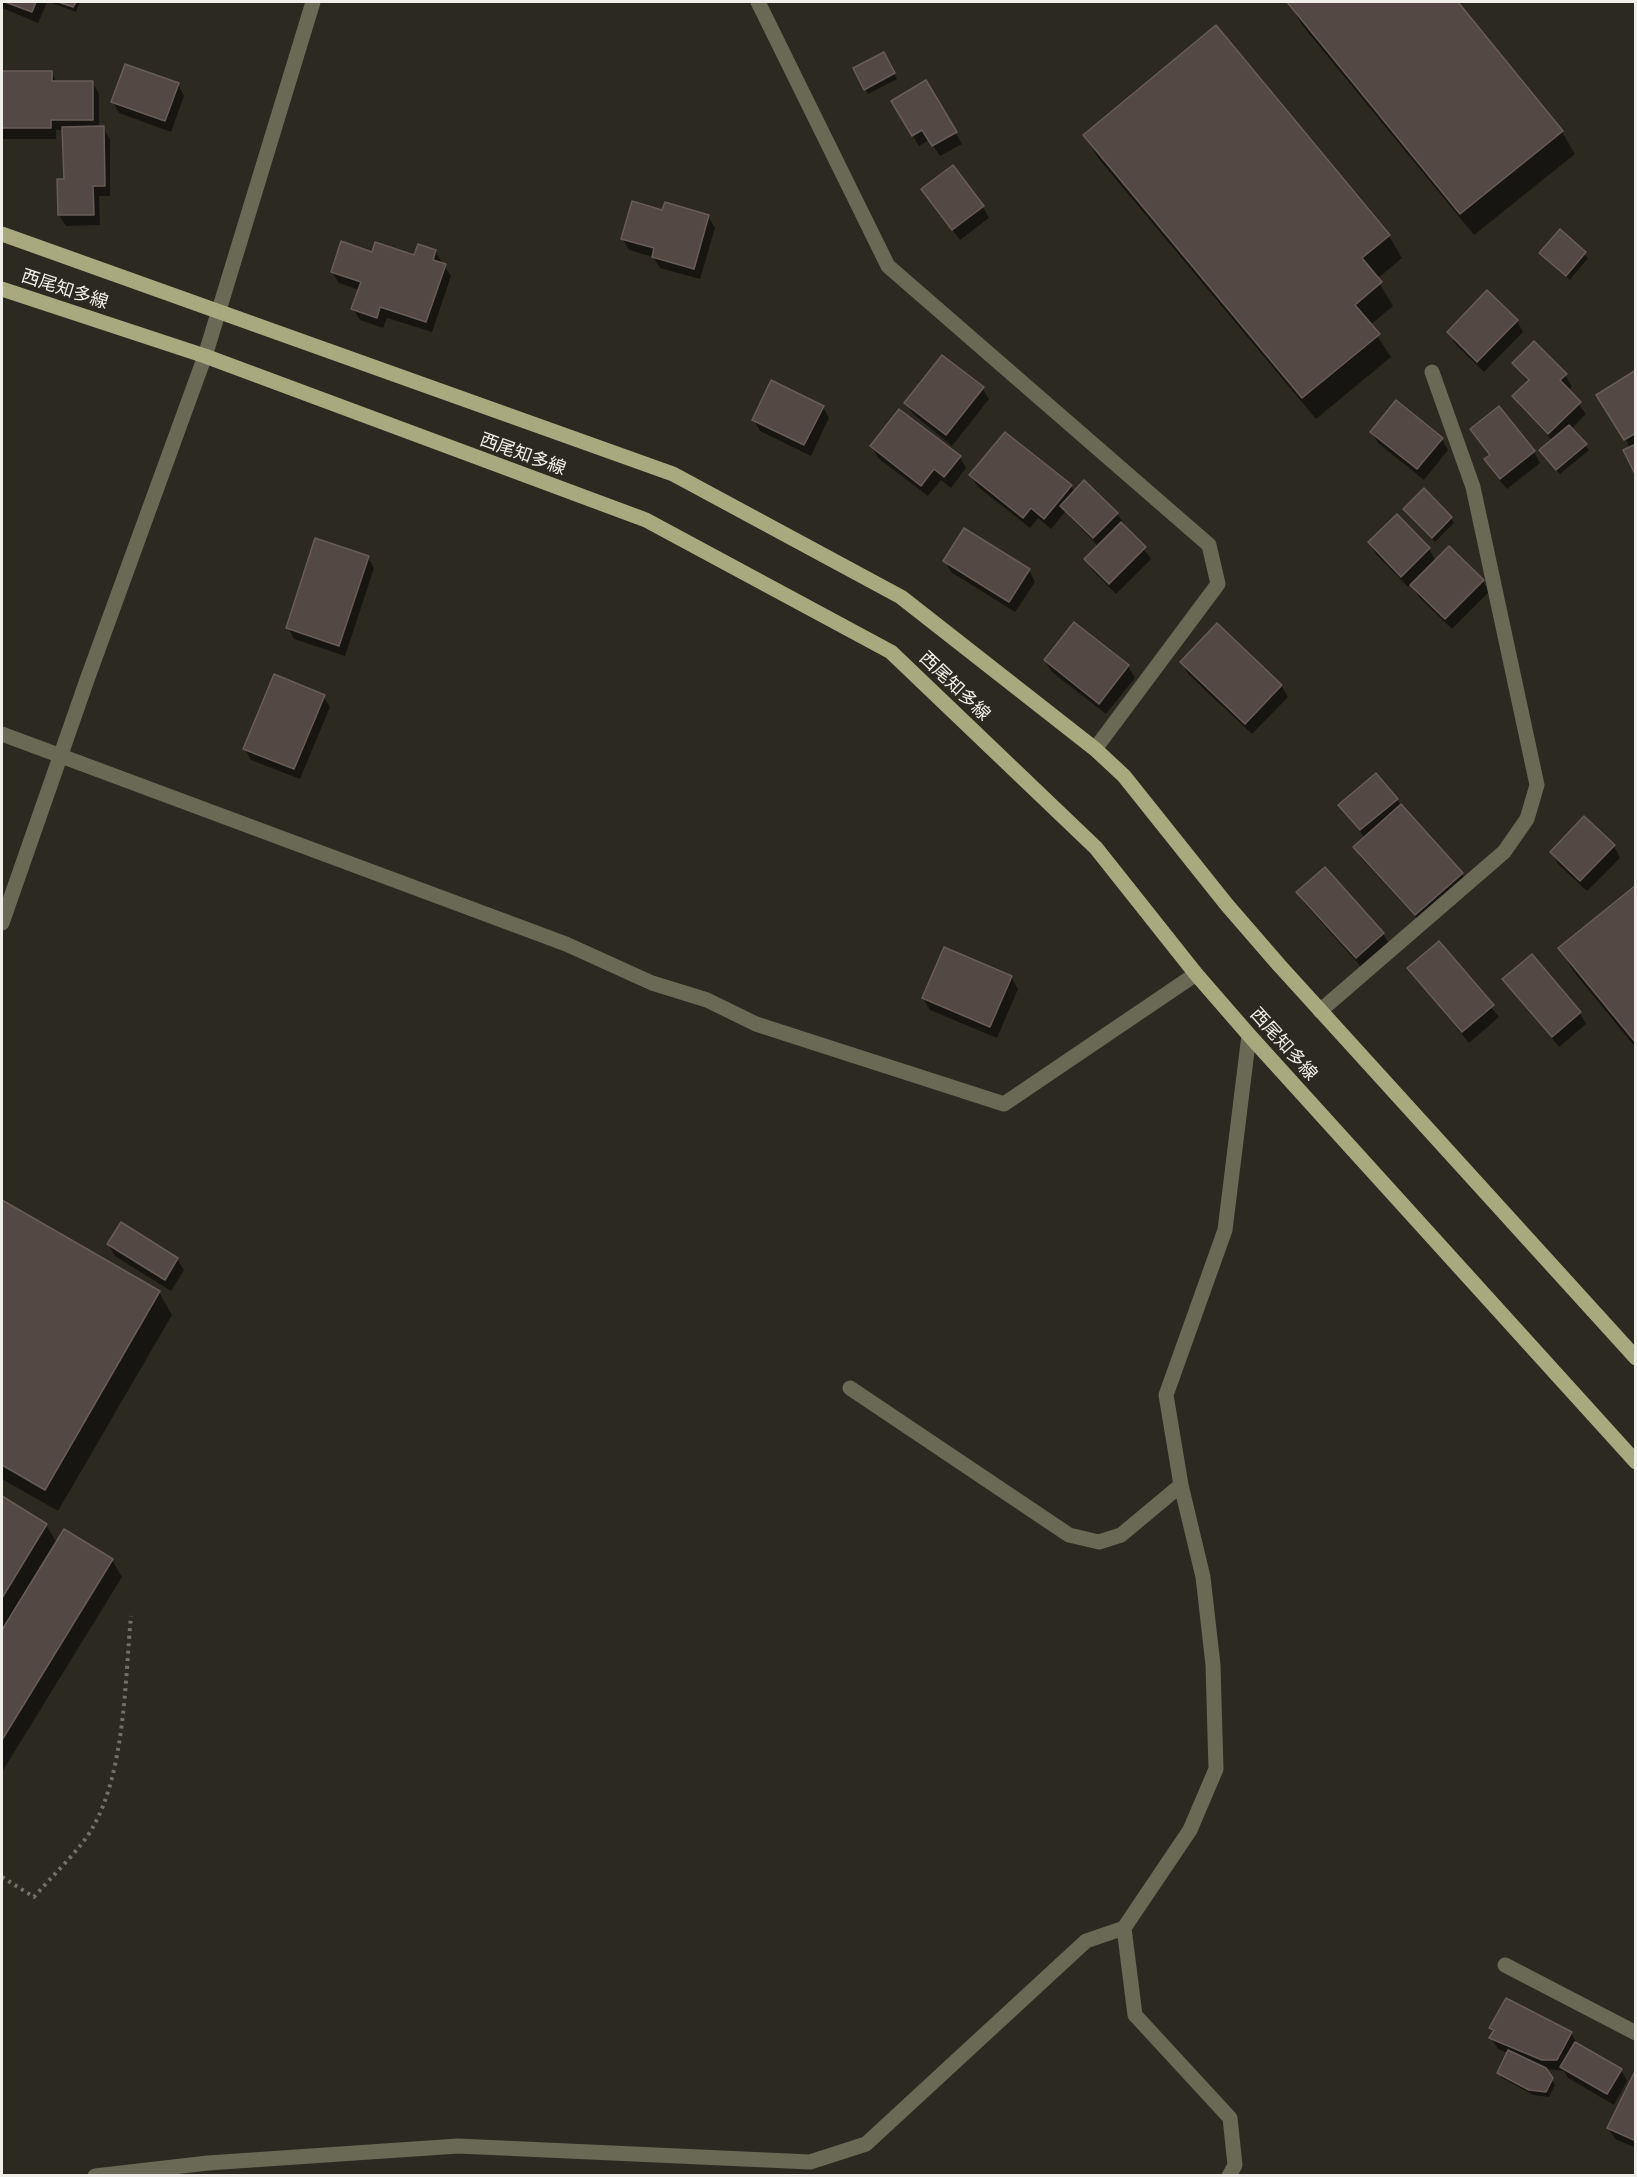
<!DOCTYPE html>
<meta charset="utf-8">
<style>
body{margin:0}
#map{position:relative;width:1637px;height:2177px;overflow:hidden;background:#2c2920;font-family:"Exo 2",sans-serif}
canvas{display:block}
.frame{position:absolute;inset:0;border:3px solid #f0eee8;pointer-events:none}
</style>
<div id="map">
<canvas width="1637" height="2177"></canvas>
<div class="frame"></div>
</div>
<script>
const ctx = document.querySelector('canvas').getContext('2d');
ctx.lineJoin = 'round';
function paint(path, color) {
  ctx.fillStyle = color;
  ctx.fill(path, 'evenodd');
}
function trace(path, color, width, dash) {
  ctx.strokeStyle = color;
  ctx.lineWidth = width;
  ctx.lineCap = dash ? 'butt' : 'round';
  ctx.setLineDash(dash || []);
  ctx.stroke(path);
}
function drawText(font, color, halo, rows, align = 'center') {
  ctx.font = font + ' "Exo 2","Noto Sans JP",sans-serif';
  ctx.lineWidth = 4.5;
  ctx.setLineDash([]);
  ctx.textBaseline = 'middle';
  ctx.strokeStyle = halo;
  ctx.fillStyle = color;
  for (const [text, x, y, turn = 0] of rows) {
    ctx.save();
    ctx.translate(x, y);
    ctx.rotate((+turn || 0) * Math.PI / 180);
    ctx.textAlign = isNaN(turn) ? turn : align;
    if (halo) ctx.strokeText(text, 0, 0);
    ctx.fillText(text, 0, 0);
    ctx.restore();
  }
}
paint(new Path2D(`
 M 2,2 L 47,2 L 38,23 L 2,8 Z
 M 49,2 L 80,2 L 76,12 Z
 M 1289,2 L 1456,2 L 1562,132 L 1575,154 L 1474,235 L 1302,25 Z
 M 1216,27 L 1389,236 L 1402,258 L 1377,279 L 1393,306 L 1370,325 L 1391,357 L 1316,419 L 1098,158 L 1085,135 Z
 M 884,54 L 897,79 L 868,94 L 855,68 Z
 M 51,72 L 57,83 L 93,83 L 99,94 L 99,128 L 103,128 L 110,139 L 110,196 L 99,196 L 100,225 L 66,226 L 59,215 L 65,180 L 64,130 L 56,130 L 56,139 L 2,139 L 2,73 Z
 M 925,82 L 962,144 L 940,156 L 929,140 L 919,146 L 893,102 Z
 M 178,84 L 184,96 L 171,132 L 119,113 L 113,102 Z
 M 923,190 L 983,207 L 989,218 L 960,240 Z
 M 663,212 L 708,216 L 715,228 L 700,279 L 660,268 L 653,257 L 629,250 L 622,238 Z
 M 1560,232 L 1588,258 L 1570,280 L 1541,253 Z
 M 435,251 L 451,276 L 432,332 L 387,318 L 383,328 L 360,320 L 353,309 L 359,290 L 339,283 L 332,272 L 373,254 L 415,257 Z
 M 1517,321 L 1523,332 L 1484,372 L 1455,344 L 1449,333 Z
 M 1514,363 L 1565,375 L 1572,386 L 1568,390 L 1586,414 L 1571,429 L 1589,450 L 1560,474 L 1544,456 L 1553,441 L 1521,407 L 1514,396 L 1528,382 Z
 M 1636,372 L 1636,473 L 1631,449 L 1622,433 Z
 M 982,388 L 989,399 L 952,446 L 913,414 L 906,403 Z
 M 823,407 L 829,418 L 811,456 L 760,431 L 754,420 Z
 M 1472,429 L 1534,452 L 1540,463 L 1507,489 L 1492,471 L 1486,460 L 1490,456 Z
 M 1372,432 L 1442,439 L 1448,450 L 1424,480 L 1378,443 Z
 M 872,447 L 960,457 L 966,468 L 951,488 L 941,480 L 928,496 L 878,458 Z
 M 971,476 L 1071,486 L 1075,493 L 1084,483 L 1117,514 L 1151,559 L 1116,594 L 1093,571 L 1086,560 L 1099,547 L 1065,512 L 1051,529 L 1038,518 L 1030,528 L 978,487 Z
 M 1405,510 L 1451,518 L 1454,523 L 1435,542 Z
 M 1369,542 L 1429,549 L 1436,561 L 1483,581 L 1489,592 L 1452,629 L 1419,597 L 1411,584 L 1408,587 L 1376,554 Z
 M 368,557 L 374,568 L 345,656 L 294,639 L 288,628 Z
 M 945,561 L 1029,570 L 1035,582 L 1015,612 L 951,572 Z
 M 1074,624 L 1128,666 L 1135,678 L 1106,714 L 1052,672 L 1045,661 Z
 M 1182,663 L 1281,685 L 1288,697 L 1252,734 L 1188,674 Z
 M 323,696 L 330,707 L 300,779 L 251,760 L 245,749 Z
 M 1396,799 L 1462,873 L 1468,885 L 1423,925 L 1361,858 L 1355,847 L 1365,838 L 1340,805 Z
 M 1584,818 L 1614,846 L 1620,858 L 1587,891 L 1558,864 L 1552,852 Z
 M 1325,869 L 1383,934 L 1390,945 L 1363,969 L 1305,904 L 1298,893 Z
 M 1636,887 L 1636,1048 L 1573,971 L 1560,948 Z
 M 1438,943 L 1499,1017 L 1469,1043 L 1409,969 Z
 M 1011,977 L 1018,989 L 997,1038 L 930,1010 L 923,998 Z
 M 1504,979 L 1580,1013 L 1586,1024 L 1559,1047 Z
 M 2,1201 L 159,1292 L 172,1315 L 58,1511 L 2,1479 Z
 M 109,1245 L 177,1259 L 184,1270 L 171,1291 L 115,1256 Z
 M 2,1498 L 46,1525 L 57,1543 L 112,1560 L 122,1577 L 2,1772 Z
 M 1491,2028 L 1571,2033 L 1578,2045 L 1621,2070 L 1627,2081 L 1614,2105 L 1568,2078 L 1564,2071 L 1545,2069 L 1555,2085 L 1549,2097 L 1533,2095 L 1502,2078 L 1499,2073 L 1508,2053 L 1498,2049 L 1491,2038 L 1494,2032 Z
 M 1636,2072 L 1636,2148 L 1615,2139 L 1608,2128 Z`), '#0007');
const building = new Path2D(`
 M 5,2 L 36,2 L 32,12 Z
 M 58,2 L 76,2 L 73,7 Z
 M 1287,2 L 1458,2 L 1563,131 L 1460,214 Z
 M 1216,25 L 1390,235 L 1362,258 L 1382,282 L 1355,305 L 1380,334 L 1302,398 L 1083,135 Z
 M 884,52 L 895,73 L 864,90 L 853,68 Z
 M 125,64 L 179,83 L 165,121 L 111,102 Z
 M 2,71 L 52,71 L 52,81 L 93,81 L 93,120 L 51,120 L 51,128 L 2,128 Z
 M 926,80 L 957,132 L 932,146 L 922,130 L 912,136 L 891,101 Z
 M 104,126 L 105,186 L 93,186 L 94,215 L 58,215 L 57,179 L 64,179 L 62,127 Z
 M 953,165 L 984,206 L 952,230 L 921,189 Z
 M 632,201 L 662,210 L 665,202 L 709,215 L 694,269 L 652,257 L 654,248 L 621,239 Z
 M 1560,229 L 1586,252 L 1566,276 L 1539,253 Z
 M 341,241 L 372,252 L 375,242 L 414,255 L 418,244 L 436,250 L 433,260 L 446,264 L 426,322 L 380,307 L 377,318 L 351,309 L 361,282 L 331,272 Z
 M 1487,290 L 1518,320 L 1477,362 L 1447,332 Z
 M 1534,341 L 1567,374 L 1560,380 L 1581,402 L 1548,434 L 1512,396 L 1529,380 L 1512,363 Z
 M 942,355 L 984,387 L 946,435 L 904,403 Z
 M 1636,370 L 1636,433 L 1624,440 L 1596,395 Z
 M 771,380 L 824,406 L 804,445 L 752,420 Z
 M 1396,400 L 1443,438 L 1417,469 L 1370,432 Z
 M 1499,406 L 1535,451 L 1500,479 L 1484,459 L 1490,455 L 1470,429 Z
 M 899,409 L 961,456 L 944,477 L 934,469 L 921,486 L 870,446 Z
 M 1569,425 L 1587,444 L 1556,470 L 1539,450 Z
 M 1005,432 L 1072,485 L 1044,519 L 1031,508 L 1023,518 L 969,475 Z
 M 1636,444 L 1636,476 L 1623,450 Z
 M 1084,480 L 1118,513 L 1093,538 L 1060,506 Z
 M 1424,488 L 1452,517 L 1432,538 L 1403,509 Z
 M 1397,514 L 1430,548 L 1401,577 L 1368,542 Z
 M 1121,522 L 1146,547 L 1109,584 L 1084,559 Z
 M 964,528 L 1030,569 L 1009,602 L 943,561 Z
 M 315,538 L 369,556 L 339,646 L 286,628 Z
 M 1449,546 L 1484,580 L 1445,619 L 1410,585 Z
 M 1074,622 L 1129,665 L 1099,704 L 1044,660 Z
 M 1217,623 L 1282,685 L 1245,724 L 1180,662 Z
 M 274,674 L 325,695 L 294,769 L 243,749 Z
 M 1376,773 L 1398,799 L 1360,830 L 1338,805 Z
 M 1401,804 L 1463,873 L 1415,915 L 1353,847 Z
 M 1584,816 L 1615,845 L 1580,881 L 1550,852 Z
 M 1325,867 L 1384,933 L 1356,958 L 1296,892 Z
 M 1636,885 L 1636,1043 L 1558,948 Z
 M 1439,941 L 1494,1005 L 1462,1032 L 1407,968 Z
 M 944,947 L 1012,976 L 990,1027 L 922,998 Z
 M 1532,954 L 1581,1012 L 1552,1037 L 1502,979 Z
 M 2,1200 L 160,1291 L 45,1490 L 2,1465 Z
 M 121,1222 L 178,1258 L 165,1280 L 107,1244 Z
 M 2,1496 L 47,1524 L 2,1598 Z
 M 64,1529 L 113,1559 L 2,1740 L 2,1630 Z
 M 1506,1998 L 1572,2032 L 1557,2060 L 1542,2060 L 1489,2038 L 1494,2030 L 1489,2028 Z
 M 1575,2042 L 1622,2069 L 1607,2094 L 1560,2067 Z
 M 1508,2050 L 1546,2068 L 1553,2078 L 1546,2092 L 1529,2090 L 1497,2073 Z
 M 1636,2069 L 1636,2141 L 1607,2128 Z`);
paint(building, '#534844');
trace(building, '#685c58', 1.5);
trace(new Path2D(`
 M 2,1877 L 34,1897 C 51,1877 81,1849 93,1827 C 125,1771 125,1680 131,1616`), '#726f67', 4, [3, 4.5]);
trace(new Path2D(`
 M 758,2 L 888,266 L 1209,545 L 1218,584 L 1095,749
 M 2,734 L 566,944 L 652,983 L 707,1000 L 756,1024 L 1004,1104 L 1196,974
 M 2,923 L 88,677 L 205,356 L 313,2
 M 1320,1011 L 1504,852 L 1527,819 L 1537,785 L 1473,487 L 1432,372
 M 850,1388 L 1069,1535 L 1099,1542 L 1121,1535 L 1181,1485
 M 1124,1928 L 1135,2015 L 1230,2118 L 1235,2165 L 1229,2176
 M 1505,1965 L 1636,2033
 M 95,2176 L 208,2163 L 458,2146 L 810,2162 L 866,2144 L 1086,1941 L 1124,1928 L 1190,1830 L 1216,1769 L 1213,1665 L 1203,1577 L 1181,1485 L 1166,1395 L 1225,1230 L 1249,1035`), '#696955', 15);
trace(new Path2D(`
 M 2,234 L 673,474 L 901,597 L 1095,749 L 1124,776 L 1227,905 L 1279,965 L 1636,1358
 M 2,289 L 205,356 L 646,520 L 891,652 L 1096,848 L 1196,974 L 1249,1035 L 1636,1462`), '#a9a97f', 15);
drawText('18px', '#f0eee8', '#2c2920', [
 ["西尾知多線",65,289,18],
 ["西尾知多線",523,454,20],
 ["西尾知多線",955,686,44],
 ["西尾知多線",1284,1044,48]
]);
</script>
